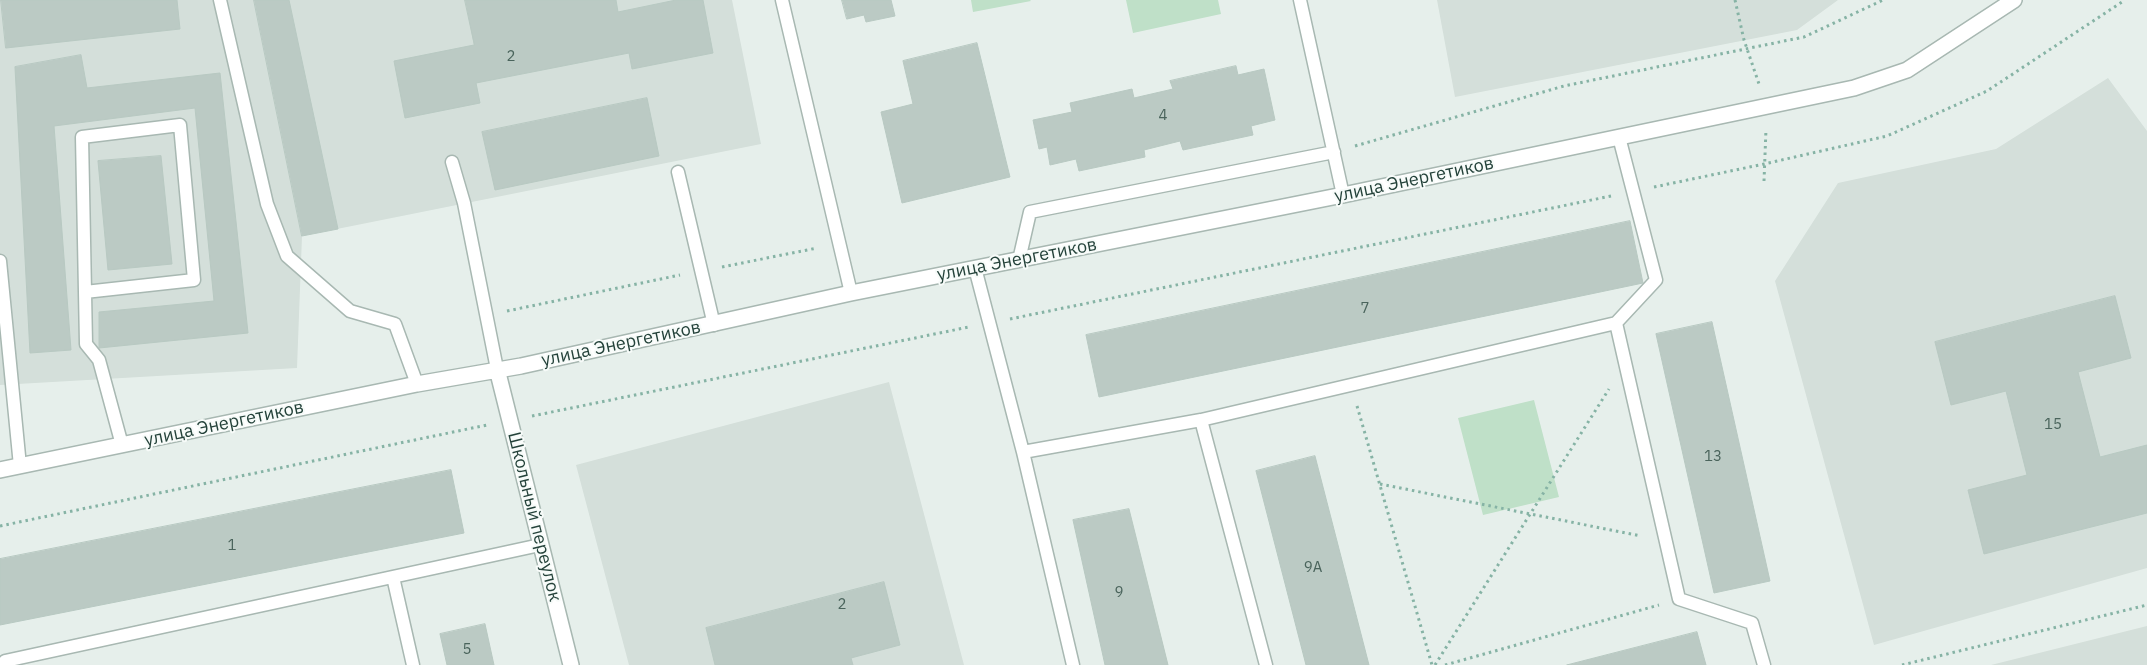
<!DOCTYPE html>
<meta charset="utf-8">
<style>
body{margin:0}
canvas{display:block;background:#e6efeb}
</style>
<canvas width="2147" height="665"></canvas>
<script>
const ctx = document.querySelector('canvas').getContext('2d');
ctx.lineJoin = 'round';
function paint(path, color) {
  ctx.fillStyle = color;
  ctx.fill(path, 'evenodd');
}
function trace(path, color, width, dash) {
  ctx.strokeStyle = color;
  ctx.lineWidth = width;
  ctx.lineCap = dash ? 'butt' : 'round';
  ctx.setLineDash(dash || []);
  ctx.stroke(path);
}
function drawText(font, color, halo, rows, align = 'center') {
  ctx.font = font + ' "IBM Plex Sans",sans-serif';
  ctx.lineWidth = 4;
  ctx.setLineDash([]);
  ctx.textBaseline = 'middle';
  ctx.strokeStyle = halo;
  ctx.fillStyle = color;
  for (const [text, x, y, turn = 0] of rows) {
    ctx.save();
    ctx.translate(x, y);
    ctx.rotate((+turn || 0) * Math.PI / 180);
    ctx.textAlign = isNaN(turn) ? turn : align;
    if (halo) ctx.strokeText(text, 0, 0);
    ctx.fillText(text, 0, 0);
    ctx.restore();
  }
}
paint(new Path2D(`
 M 0,0 L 732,0 L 761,144 L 302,236 L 297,368 L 0,385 Z
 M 1437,0 L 1838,0 L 1797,30 L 1455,97 Z
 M 2108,78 L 2147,131 L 2147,568 L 1874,645 L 1775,281 L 1838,183 L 1996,149 Z
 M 889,382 L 964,665 L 629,665 L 576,465 Z
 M 2147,626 L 2147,665 L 1991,665 Z`), '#d4dfda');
paint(new Path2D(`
 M 971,0 L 1030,0 L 1031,1 L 973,12 Z
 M 1126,0 L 1218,0 L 1221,14 L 1133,33 Z
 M 1534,400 L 1559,497 L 1483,515 L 1458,418 Z`), '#bfe0c8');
const building = new Path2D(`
 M 1,0 L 177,0 L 180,29 L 6,48 Z
 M 254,0 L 289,0 L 338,229 L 302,236 Z
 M 465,0 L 616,0 L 618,12 L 676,0 L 703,0 L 713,53 L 632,69 L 629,53 L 476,83 L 480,103 L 405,118 L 394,61 L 474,45 Z
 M 842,0 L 891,0 L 895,16 L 866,22 L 864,15 L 847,19 Z
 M 977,43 L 1010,177 L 902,203 L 881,112 L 913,104 L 903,61 Z
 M 81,55 L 87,88 L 220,73 L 248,333 L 99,348 L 99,312 L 214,301 L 195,108 L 54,126 L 71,350 L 30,353 L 15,67 Z
 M 1236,66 L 1238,75 L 1264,69 L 1275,120 L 1251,126 L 1253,135 L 1183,150 L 1180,141 L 1144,150 L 1145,157 L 1079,171 L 1076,159 L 1050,165 L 1047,147 L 1039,149 L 1033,120 L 1072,112 L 1070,103 L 1132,89 L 1134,98 L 1173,89 L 1170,81 Z
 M 647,98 L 659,156 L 495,190 L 482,132 Z
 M 161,156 L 172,264 L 108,270 L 98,161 Z
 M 1630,221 L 1643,283 L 1099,397 L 1086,335 Z
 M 2115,296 L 2131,358 L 2078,372 L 2100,457 L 2147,445 L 2147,513 L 1984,554 L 1968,490 L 2027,475 L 2006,391 L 1951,405 L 1935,342 Z
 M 1712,322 L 1770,581 L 1714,593 L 1656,334 Z
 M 1315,456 L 1369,665 L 1306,665 L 1256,471 Z
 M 451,470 L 464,533 L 0,625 L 0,559 Z
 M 1129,509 L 1168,665 L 1105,665 L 1073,520 Z
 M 884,582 L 900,645 L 851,658 L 853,665 L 715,665 L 706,628 Z
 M 485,624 L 494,665 L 447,665 L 440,634 Z
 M 1697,632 L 1706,665 L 1567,665 Z`);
paint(building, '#bbcac4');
trace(building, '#b8c9c2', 1);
const lane = new Path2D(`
 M 220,0 L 267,204 L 287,256 L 350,311 L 395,324 L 417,384
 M 782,0 L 851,293
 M 1300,0 L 1343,195
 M 452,162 L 464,203 L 497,369
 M 678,172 L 714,325
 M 1019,260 L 1030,212 L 1334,152
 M 0,261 L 20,466
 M 975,268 L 1023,452 L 1073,665
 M 85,292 L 194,280 L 180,125 L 82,137 L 86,344 L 99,360 L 122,445
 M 1616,323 L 1656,280 L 1619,137
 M 1201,420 L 1266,665
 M 1023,452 L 1201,420 L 1616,323 L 1679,599 L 1752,623 L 1764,665
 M 393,577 L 413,665
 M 6,665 L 5,661 L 540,545`);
const street = new Path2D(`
 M 497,369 L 571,665
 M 0,470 L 417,384 L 521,366 L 851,293 L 1343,195 L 1854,88 L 1907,70 L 2014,0`);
trace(lane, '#a8b8b2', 15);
trace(street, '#a8b8b2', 18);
trace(new Path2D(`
 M 1735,0 L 1744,40 L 1759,84
 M 1355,146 L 1564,86 L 1804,37 L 1883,0
 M 1764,181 L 1766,129
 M 1654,187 L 1764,164 L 1887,136 L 1987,91 L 2125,0
 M 722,267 L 817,248
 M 507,311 L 680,275
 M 1010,319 L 1611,196
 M 1357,406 L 1432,665
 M 532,416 L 969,327
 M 1380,484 L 1641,536
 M 0,526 L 487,425
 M 1435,665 L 1609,389
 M 1445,665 L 1659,605
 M 1902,665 L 2147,605`), '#86b3a5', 3, [2.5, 4]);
trace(lane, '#fff', 12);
trace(street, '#fff', 15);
drawText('15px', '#4a645c', null, [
 ["2",511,57],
 ["4",1163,116],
 ["7",1365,309],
 ["15",2053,425],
 ["13",1713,457],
 ["1",232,546],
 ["9А",1313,568],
 ["9",1119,593],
 ["2",842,605],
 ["5",467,650]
]);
drawText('18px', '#24423a', '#f7fbf9', [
 ["улица Энергетиков",1414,180,-12],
 ["улица Энергетиков",1017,260,-11],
 ["улица Энергетиков",621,344,-12],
 ["улица Энергетиков",224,424,-12],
 ["Школьный переулок",534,517,76]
]);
</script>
